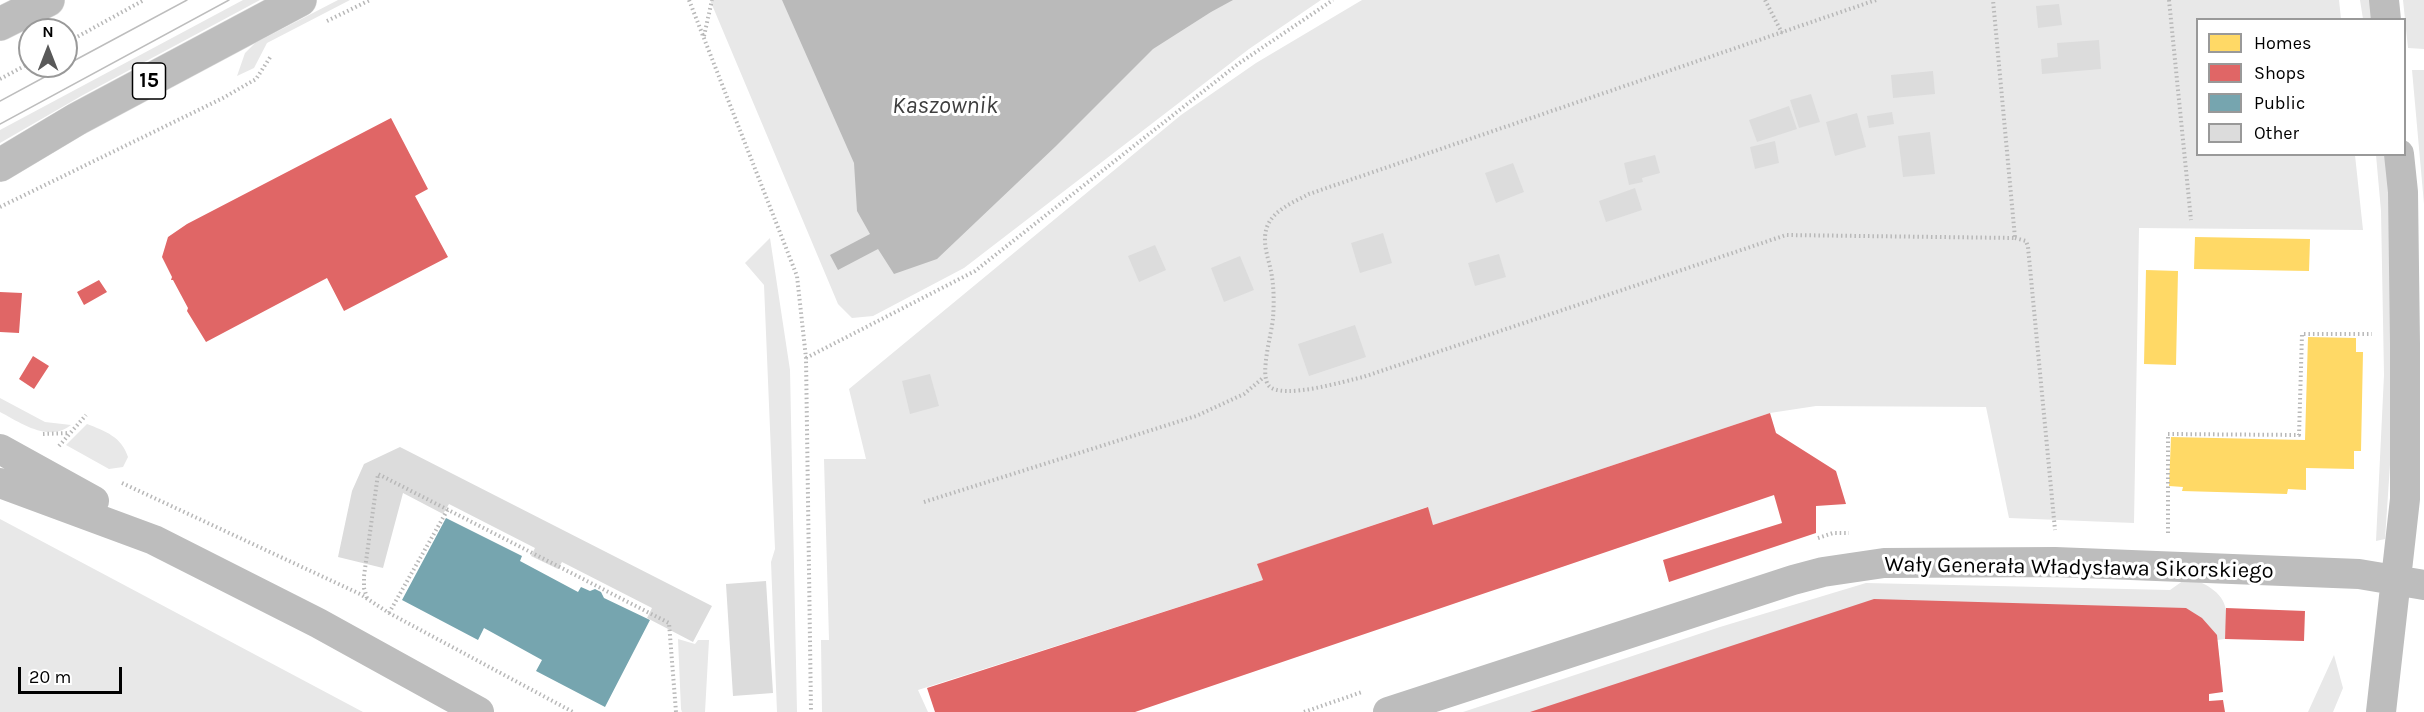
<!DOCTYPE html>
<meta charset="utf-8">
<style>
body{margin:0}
#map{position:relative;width:2424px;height:712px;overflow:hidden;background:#fff;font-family:Karla,sans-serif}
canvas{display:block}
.legend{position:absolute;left:2196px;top:18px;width:210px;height:138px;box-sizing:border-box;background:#fff;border:2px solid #999;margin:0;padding:8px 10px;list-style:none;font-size:18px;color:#000}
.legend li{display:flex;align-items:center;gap:12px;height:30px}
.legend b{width:30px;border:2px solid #999}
.north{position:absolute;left:18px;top:18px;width:60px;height:60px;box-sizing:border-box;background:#fff;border:2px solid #999;border-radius:50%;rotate:0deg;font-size:16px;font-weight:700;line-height:24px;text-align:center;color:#000}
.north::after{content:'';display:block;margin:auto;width:21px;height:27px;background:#595959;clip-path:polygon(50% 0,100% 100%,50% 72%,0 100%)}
.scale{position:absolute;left:18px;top:667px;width:104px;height:27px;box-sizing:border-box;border:3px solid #000;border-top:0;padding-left:8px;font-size:18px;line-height:21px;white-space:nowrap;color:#000;-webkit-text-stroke:4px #fff;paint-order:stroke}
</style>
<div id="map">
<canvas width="2424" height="712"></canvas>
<ul class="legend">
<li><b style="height:16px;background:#ffd966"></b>Homes</li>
<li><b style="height:16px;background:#e06666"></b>Shops</li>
<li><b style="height:16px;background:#76a5af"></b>Public</li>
<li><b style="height:16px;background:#dcdcdc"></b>Other</li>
</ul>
<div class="north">N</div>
<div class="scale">20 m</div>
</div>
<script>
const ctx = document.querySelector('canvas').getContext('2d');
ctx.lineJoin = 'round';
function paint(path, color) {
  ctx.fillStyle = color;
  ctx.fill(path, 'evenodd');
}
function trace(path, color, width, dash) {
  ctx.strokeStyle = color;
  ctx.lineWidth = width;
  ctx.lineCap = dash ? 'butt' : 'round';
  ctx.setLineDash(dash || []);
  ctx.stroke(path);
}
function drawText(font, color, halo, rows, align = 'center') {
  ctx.font = font + ' Karla,sans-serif';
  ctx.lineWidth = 6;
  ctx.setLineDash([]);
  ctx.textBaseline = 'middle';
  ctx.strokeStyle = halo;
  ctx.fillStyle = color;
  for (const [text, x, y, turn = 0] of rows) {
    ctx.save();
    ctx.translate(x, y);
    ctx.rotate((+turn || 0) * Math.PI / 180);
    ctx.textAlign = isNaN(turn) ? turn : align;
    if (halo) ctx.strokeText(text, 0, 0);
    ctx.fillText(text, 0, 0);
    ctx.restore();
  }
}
paint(new Path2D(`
 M 243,0 L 260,0 L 83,95 L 0,143 L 0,130 Z
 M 338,0 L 350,0 L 267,43 L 254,68 L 237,76 L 245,53 L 255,43 Z
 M 710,0 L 1321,0 L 1249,49 L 964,268 L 873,316 L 852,318 L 838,304 Z
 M 1362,0 L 2339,0 L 2341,19 L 2198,20 L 2198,154 L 2355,155 L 2363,230 L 2139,228 L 2134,523 L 2009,518 L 1986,407 L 1816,406 L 1770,413 L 1433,525 L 1427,507 L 1258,564 L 1263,580 L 918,690 L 928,712 L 822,712 L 821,640 L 829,640 L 824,459 L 866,459 L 849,389 L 1181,115 L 1256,63 Z
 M 2360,0 L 2373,0 L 2376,19 L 2363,19 Z
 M 2403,0 L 2424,0 L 2424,49 L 2408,48 Z
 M 2412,70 L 2424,70 L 2424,204 Z
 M 2376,155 L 2388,155 L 2396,375 L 2385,539 L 2376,541 L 2384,375 L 2381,211 Z
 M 770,238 L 790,370 L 797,712 L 777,712 L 771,562 L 775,549 L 764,285 L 745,263 Z
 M 0,398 L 45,422 L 71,425 C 49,443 21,423 0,412 Z
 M 87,424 C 105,431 122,437 128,457 L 123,467 L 109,469 L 66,445 Z
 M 0,519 L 363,712 L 0,712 Z
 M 2187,578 C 2203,582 2223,591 2226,610 C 2228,618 2225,630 2225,639 L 2217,640 L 2221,671 L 1915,665 L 1747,712 L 1463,712 L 1720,627 L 1866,583 L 2170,590 Z
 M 678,639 L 695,644 L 698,640 L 709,640 L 705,712 L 682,712 L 681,709 Z
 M 2334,655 L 2343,688 L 2333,712 L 2308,712 Z`), '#e8e8e8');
paint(new Path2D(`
 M 782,0 L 1233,0 L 1211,12 L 1153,49 L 1056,146 L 937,259 L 894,274 L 878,249 L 838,270 L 830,255 L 870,234 L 857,211 L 854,163 Z`), '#bababa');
paint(new Path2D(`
 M 2195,237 L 2310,239 L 2309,271 L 2194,269 Z
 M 2146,270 L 2178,271 L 2176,365 L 2144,364 Z
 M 2308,337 L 2356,338 L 2356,352 L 2363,352 L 2361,451 L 2354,451 L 2354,469 L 2306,468 L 2306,490 L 2288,489 L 2287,494 L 2182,491 L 2183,487 L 2169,486 L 2171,437 L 2305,440 Z`), '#ffd966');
paint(new Path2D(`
 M 391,118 L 428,189 L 415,196 L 448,257 L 344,311 L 327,278 L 206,342 L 187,311 L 188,308 L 173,280 L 171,280 L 172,277 L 162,257 L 168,237 L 187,224 Z
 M 99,280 L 107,292 L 84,305 L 77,292 Z
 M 0,292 L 22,293 L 19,333 L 0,332 Z
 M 33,356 L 49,366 L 34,389 L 19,379 Z
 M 1770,413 L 1776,433 L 1836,471 L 1846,504 L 1816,506 L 1816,533 L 1669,582 L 1663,560 L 1782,523 L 1774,495 L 1135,712 L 935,712 L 927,688 L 1263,580 L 1257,564 L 1428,507 L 1433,525 Z
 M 1874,599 L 2186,608 L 2202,618 L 2217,635 L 2223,692 L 2209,694 L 2209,701 L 2223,700 L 2225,712 L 1530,712 Z
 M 2226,608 L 2305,611 L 2304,641 L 2225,639 Z`), '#e06666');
paint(new Path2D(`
 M 446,518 L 522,556 L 520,561 L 578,592 L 581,587 L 590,591 L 595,589 L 601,592 L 604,598 L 650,620 L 605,707 L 536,671 L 542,660 L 484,628 L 478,640 L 402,600 Z`), '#76a5af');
paint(new Path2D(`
 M 2059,4 L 2062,25 L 2038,28 L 2036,6 Z
 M 2099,40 L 2101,69 L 2042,74 L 2041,59 L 2058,57 L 2057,43 Z
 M 1933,71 L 1935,94 L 1893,98 L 1891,75 Z
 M 1811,94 L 1820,122 L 1799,128 L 1790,100 Z
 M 1789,106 L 1797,129 L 1757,142 L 1749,120 Z
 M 1892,112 L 1894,124 L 1869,128 L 1867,116 Z
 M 1857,113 L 1866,147 L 1835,156 L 1826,122 Z
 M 1930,132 L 1935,174 L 1903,177 L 1898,136 Z
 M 1775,141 L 1779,163 L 1755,169 L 1750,147 Z
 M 1655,155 L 1660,173 L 1642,178 L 1643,182 L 1629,185 L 1624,163 Z
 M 1513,163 L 1524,192 L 1496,203 L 1485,173 Z
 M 1635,188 L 1642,210 L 1606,222 L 1599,201 Z
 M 1383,233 L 1392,263 L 1360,273 L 1351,243 Z
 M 1155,245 L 1166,270 L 1139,282 L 1128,256 Z
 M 1499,254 L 1506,277 L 1475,286 L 1468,263 Z
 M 1240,256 L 1254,290 L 1224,302 L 1211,268 Z
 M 1355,325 L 1366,357 L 1309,376 L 1298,344 Z
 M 930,374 L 939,406 L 910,414 L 902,381 Z
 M 400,447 L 712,606 L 693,642 L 647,618 L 652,608 L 562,562 L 558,569 L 531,556 L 535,548 L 449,504 L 443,514 L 403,493 L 383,568 L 338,557 L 352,491 L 364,464 Z
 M 766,581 L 773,693 L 733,696 L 726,584 Z`), '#dcdcdc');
const primary = new Path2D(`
 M 0,24 L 48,0
 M 0,165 L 77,119 L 300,0`);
trace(primary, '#dbdbdb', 34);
trace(new Path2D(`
 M 689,0 L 797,276 L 806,358 L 811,712
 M 1765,0 L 1782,33
 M 1876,0 L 1309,194 C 1294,202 1273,210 1267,227 C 1261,244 1270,261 1272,277 C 1274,290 1274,305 1273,318 C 1272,333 1259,375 1269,386 C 1283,400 1345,381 1363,377 L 1786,235 L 2015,238 L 1993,0
 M 2169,0 L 2191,220
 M 327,21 L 370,0
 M 704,36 L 712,0
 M 66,43 L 144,0
 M 0,79 L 30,63
 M 0,207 L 223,98 L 256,79 L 271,56
 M 2015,238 L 2026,241 L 2028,247 L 2055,530
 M 806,358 L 975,271 L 1238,64 L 1333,0
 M 43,434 L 69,433
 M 59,446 L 86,415
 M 122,483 L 360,594 L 389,613 L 573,712
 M 924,502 L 1196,416 L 1244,394 L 1264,377
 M 2168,533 L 2168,434 L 2299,435 L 2302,334 L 2372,334
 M 1818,538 L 1833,533 L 1849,533
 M 367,598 L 364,588 L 364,576 L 378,474 L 669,623 L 676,712
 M 389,613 L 448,509
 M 1304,712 L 1362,692`), '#b8b8b8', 4, [1.5, 3]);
trace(new Path2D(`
 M 2384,0 L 2386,20
 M 0,449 L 94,501
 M 0,483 L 154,540 L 318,623 L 479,712
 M 1388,712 L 1793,580 L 1823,572 L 1884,563 L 2055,562 L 2359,574 L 2424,585
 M 2381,712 L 2405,499 L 2405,344 L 2403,192 L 2399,154`), '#bdbdbd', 30);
trace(primary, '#bdbdbd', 33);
trace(new Path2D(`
 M 66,65 L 187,0
 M 0,101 L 65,66
 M 0,124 L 229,0`), '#bdbdbd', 1.5);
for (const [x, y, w] of [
 [149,81,33]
]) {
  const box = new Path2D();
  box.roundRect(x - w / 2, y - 18, w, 36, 4.5);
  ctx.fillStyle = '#fff';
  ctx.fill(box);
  trace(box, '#000', 1.5);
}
drawText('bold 21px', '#000', null, [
 ["15",149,81]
]);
drawText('22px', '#000', '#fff', [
 ["Wały Generała Władysława Sikorskiego",2079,568,1]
]);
drawText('italic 24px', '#3e3e3e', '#fff', [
 ["Kaszownik",945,106]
]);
</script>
